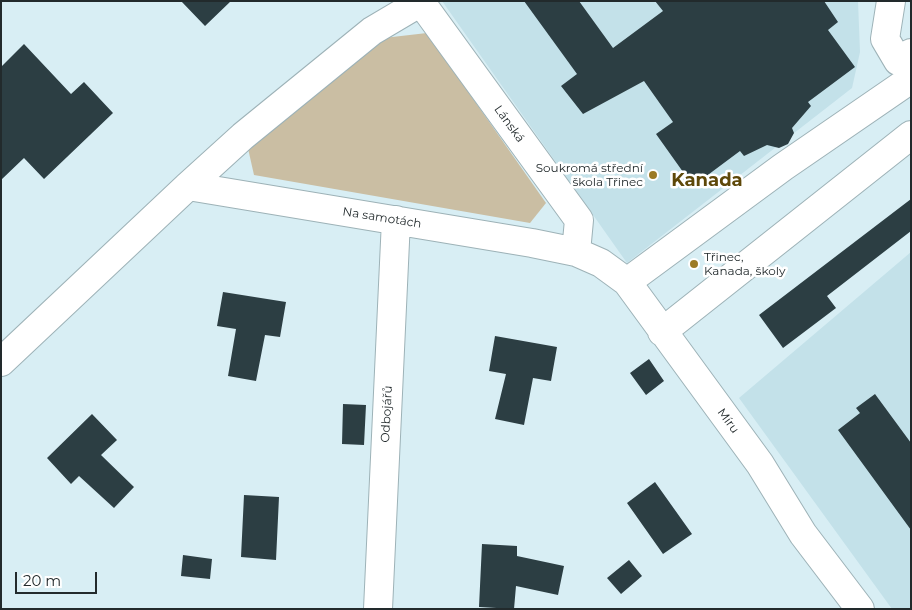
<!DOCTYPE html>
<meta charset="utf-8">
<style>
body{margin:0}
#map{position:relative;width:912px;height:610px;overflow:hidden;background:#d8eef4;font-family:Montserrat,sans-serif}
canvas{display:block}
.frame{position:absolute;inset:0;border:2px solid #222a2c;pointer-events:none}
.scale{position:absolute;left:15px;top:572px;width:82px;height:22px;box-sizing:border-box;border:2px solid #222a2c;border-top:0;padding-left:6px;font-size:15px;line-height:18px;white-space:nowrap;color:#222a2c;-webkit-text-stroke:4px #fff;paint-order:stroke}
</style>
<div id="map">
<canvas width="912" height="610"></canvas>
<div class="frame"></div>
<div class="scale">20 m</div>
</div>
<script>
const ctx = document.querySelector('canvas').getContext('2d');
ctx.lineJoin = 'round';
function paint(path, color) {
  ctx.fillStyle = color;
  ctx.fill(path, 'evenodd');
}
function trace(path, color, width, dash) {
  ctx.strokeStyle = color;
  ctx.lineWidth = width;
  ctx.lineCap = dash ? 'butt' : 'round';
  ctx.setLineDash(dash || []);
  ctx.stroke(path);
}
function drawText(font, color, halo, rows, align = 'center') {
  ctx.font = font + ' Montserrat,sans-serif';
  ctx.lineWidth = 5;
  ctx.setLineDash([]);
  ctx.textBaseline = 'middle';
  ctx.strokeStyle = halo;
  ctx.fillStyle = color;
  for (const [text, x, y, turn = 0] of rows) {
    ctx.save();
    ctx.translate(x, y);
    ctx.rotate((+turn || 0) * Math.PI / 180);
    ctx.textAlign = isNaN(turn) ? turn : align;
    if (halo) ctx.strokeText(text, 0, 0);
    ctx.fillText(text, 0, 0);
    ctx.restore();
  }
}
paint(new Path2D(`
 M 442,1 L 858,1 L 860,52 L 852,88 L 627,263 Z
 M 911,252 L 911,609 L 892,609 L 739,398 Z`), '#c3e1e9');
paint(new Path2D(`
 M 427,33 L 546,203 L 530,223 L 254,175 L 247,144 L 375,39 Z`), '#cabea3');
paint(new Path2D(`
 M 181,1 L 231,1 L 205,26 Z
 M 524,1 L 579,1 L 613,48 L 663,11 L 655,1 L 824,1 L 838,22 L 828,30 L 855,67 L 808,102 L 811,106 L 792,128 L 794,133 L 788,144 L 779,148 L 767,145 L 744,156 L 740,151 L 693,186 L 656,134 L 673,122 L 644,81 L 583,114 L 561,86 L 577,74 Z
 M 24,44 L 71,94 L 84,82 L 113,113 L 44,179 L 24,158 L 1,180 L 1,67 Z
 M 911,199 L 911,231 L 827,296 L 836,308 L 783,348 L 759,315 Z
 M 223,292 L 286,302 L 280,337 L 265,335 L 256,381 L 228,376 L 236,329 L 217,326 Z
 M 495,336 L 557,347 L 551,381 L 533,378 L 524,425 L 495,419 L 506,374 L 489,371 Z
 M 649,359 L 664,381 L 646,395 L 630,373 Z
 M 875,394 L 911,443 L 911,530 L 838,430 L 860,413 L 856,408 Z
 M 343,404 L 366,405 L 364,445 L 342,444 Z
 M 92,414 L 117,440 L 101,455 L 134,487 L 114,508 L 79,476 L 71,484 L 47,458 Z
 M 655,482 L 692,534 L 663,554 L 627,503 Z
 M 244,495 L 279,497 L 276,560 L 241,557 Z
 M 482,544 L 517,546 L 517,556 L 564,566 L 558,595 L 516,586 L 514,609 L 479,607 Z
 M 183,555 L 212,559 L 210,579 L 181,576 Z
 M 629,560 L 642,576 L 621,594 L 607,578 Z`), '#2c3e43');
const minor = new Path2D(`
 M 420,1 L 579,220 L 576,252
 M 891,1 L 885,39 L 898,61 L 911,53
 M 188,186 L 532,243 L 576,252 L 601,263 L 627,282 L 760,464 L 803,534 L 860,609
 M 627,282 L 783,167 L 911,79
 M 662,332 L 911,135
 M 1,362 L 188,186 L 243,136 L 372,31 L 421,2
 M 378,609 L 396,220`);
trace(minor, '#9db2b7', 30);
trace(minor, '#fff', 28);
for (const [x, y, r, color] of [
 [653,175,5,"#9c7b25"],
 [694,264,5,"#9c7b25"]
]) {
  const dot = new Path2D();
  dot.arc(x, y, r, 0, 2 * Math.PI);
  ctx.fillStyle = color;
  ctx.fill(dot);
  trace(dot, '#fff', 2);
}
drawText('12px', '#222a2c', '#fff', [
 ["Lánská",509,124,54],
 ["Na samotách",382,218,9],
 ["Odbojářů",387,414,-87],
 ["Míru",728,421,54]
]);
drawText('12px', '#222a2c', '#fff', [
 ["Soukromá střední",643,168],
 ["škola Třinec",643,182],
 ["Třinec,",704,257,"left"],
 ["Kanada, školy",704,271,"left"]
], 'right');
drawText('bold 18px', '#5e4809', '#fff', [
 ["Kanada",707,181]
]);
</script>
